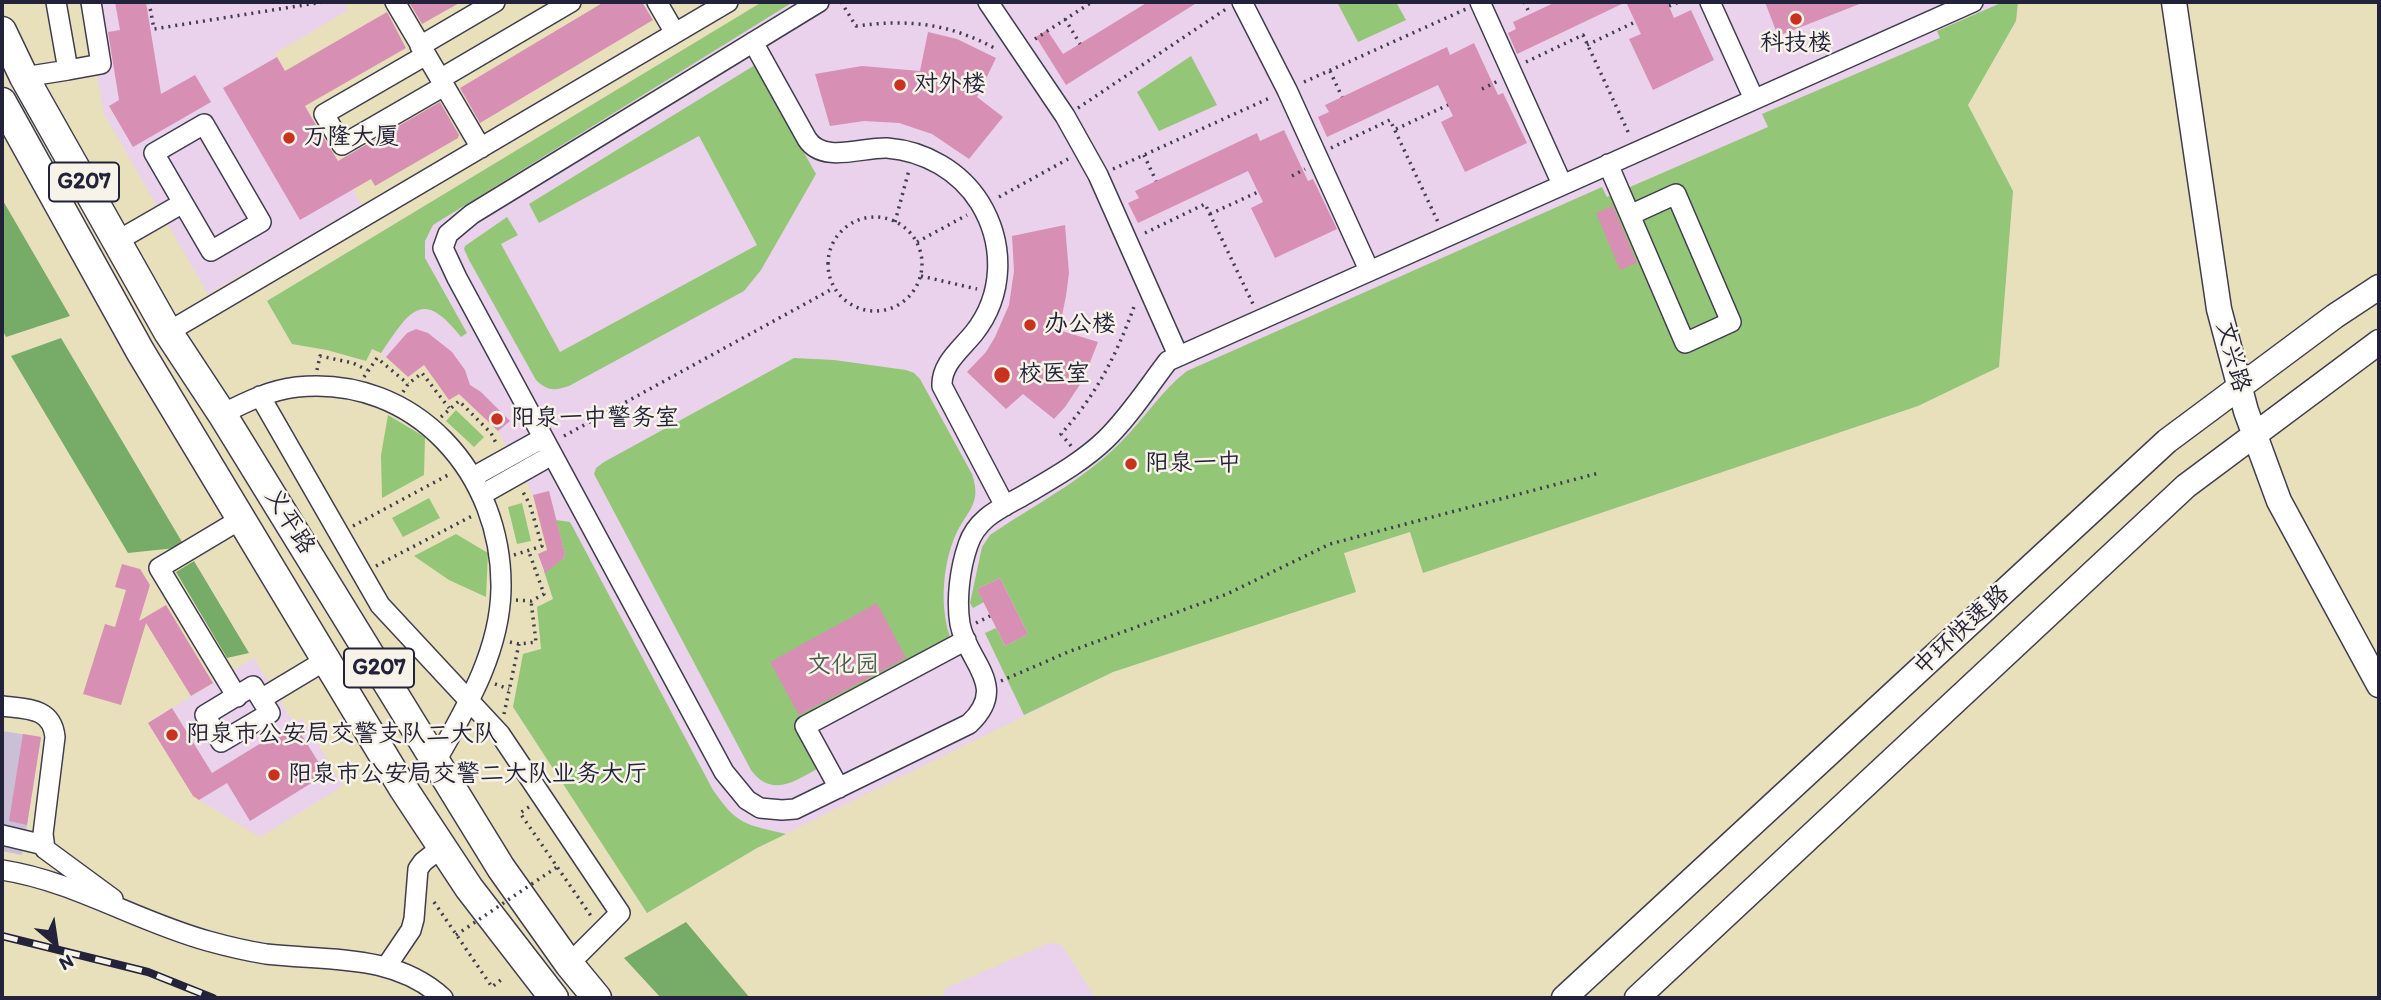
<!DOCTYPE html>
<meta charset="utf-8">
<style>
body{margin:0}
#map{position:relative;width:2381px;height:1000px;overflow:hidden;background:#e8e0bb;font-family:Itim,sans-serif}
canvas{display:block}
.frame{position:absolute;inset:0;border:4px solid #22223b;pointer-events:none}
.north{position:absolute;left:21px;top:909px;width:70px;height:70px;-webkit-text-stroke:5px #f7f3e8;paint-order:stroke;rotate:151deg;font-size:19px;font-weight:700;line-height:28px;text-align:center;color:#22223b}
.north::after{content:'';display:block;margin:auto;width:24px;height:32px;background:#22223b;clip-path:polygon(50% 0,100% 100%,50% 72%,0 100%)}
</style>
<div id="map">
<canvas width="2381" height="1000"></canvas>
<div class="frame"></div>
<div class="north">N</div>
</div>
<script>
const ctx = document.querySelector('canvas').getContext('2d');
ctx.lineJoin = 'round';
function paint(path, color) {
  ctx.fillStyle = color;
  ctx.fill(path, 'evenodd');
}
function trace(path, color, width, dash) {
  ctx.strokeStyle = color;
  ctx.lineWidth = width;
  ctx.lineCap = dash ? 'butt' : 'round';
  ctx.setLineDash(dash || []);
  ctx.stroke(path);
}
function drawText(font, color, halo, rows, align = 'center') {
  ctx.font = font + ' Itim,"LXGW WenKai TC",sans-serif';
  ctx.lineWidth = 5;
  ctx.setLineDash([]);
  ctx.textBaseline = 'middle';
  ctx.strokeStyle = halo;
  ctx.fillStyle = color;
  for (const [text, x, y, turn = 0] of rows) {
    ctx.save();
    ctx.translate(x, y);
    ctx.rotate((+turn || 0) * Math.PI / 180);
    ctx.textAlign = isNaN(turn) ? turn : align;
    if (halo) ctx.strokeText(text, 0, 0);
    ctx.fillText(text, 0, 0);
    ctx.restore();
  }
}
paint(new Path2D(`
 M 84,2 L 345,2 L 347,11 L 275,53 L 362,205 L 208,294 L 104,114 Z
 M 762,2 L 2018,2 L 2016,21 L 1968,105 L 2013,191 L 1999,367 L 1918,406 L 1423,573 L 1410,532 L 1344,553 L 1356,592 L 1113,672 L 757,848 L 647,913 L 513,707 L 523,654 L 541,649 L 537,607 L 553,599 L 538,554 L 547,549 L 533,495 L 498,431 L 459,394 L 439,384 L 424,365 L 408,377 L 381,353 L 373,349 L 366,361 L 327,350 L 292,344 L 267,301 Z
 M 254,658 L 294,723 L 302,718 L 343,786 L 260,837 L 193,796 L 148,723 Z
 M 1049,943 L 1059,944 L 1064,948 L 1095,998 L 942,998 L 946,988 Z`), '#ead1ec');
paint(new Path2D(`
 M 2,731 L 41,737 L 22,855 L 2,851 Z`), '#cabfd6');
paint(new Path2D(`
 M 762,2 L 793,2 L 433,225 L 425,241 L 425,258 L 467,333 L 461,337 C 421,286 409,313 381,353 L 372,349 L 366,361 L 327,350 L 292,344 L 267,301 Z
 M 1337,2 L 1396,2 L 1406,20 L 1358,42 Z
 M 2003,2 L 2018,2 L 2016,21 L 1968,105 L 2013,191 L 1999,367 L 1918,406 L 1423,573 L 1410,532 L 1344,553 L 1356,592 L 1113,672 L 1024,715 L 985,633 L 996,628 L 1005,646 L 1028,634 L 1000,578 L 977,589 L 984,602 L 973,608 L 970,603 L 982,547 L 990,535 C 1034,505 1084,480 1121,442 C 1144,419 1161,391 1187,371 L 1602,187 L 1607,197 L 1768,127 L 1762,114 L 1940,38 L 1937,31 Z
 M 1191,56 L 1217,105 L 1159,131 L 1137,92 Z
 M 755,65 L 816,174 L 761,270 L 744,291 L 569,386 C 555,391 547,391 536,380 L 469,260 L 464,249 L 465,246 L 507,217 L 518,235 L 501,244 L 560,352 L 757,245 L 699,136 L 539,223 L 529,204 Z
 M 794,358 L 834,360 L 906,370 L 914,373 L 920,379 L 972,474 C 982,504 968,509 956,534 C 942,565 939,611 952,642 L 805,734 L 822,766 C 797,780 772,799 751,770 L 594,474 L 596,468 L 604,462 Z
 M 456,410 L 484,437 L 474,447 L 446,421 Z
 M 388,415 L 425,437 L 424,475 L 382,498 L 381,455 Z
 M 429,498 L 440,518 L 403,537 L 392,518 Z
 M 522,503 L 531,541 L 517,544 L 508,507 Z
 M 556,520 L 570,522 L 713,790 C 738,826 745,824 786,834 L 757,848 L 647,913 L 513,707 L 523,654 L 541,649 L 537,607 L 553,599 L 544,571 L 563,559 L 565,554 Z
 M 456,534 L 488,553 L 486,597 L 449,580 L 414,556 Z`), '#94c677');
paint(new Path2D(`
 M 2,199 L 70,316 L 6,337 L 2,329 Z
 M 61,338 L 185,547 L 128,553 L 11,356 Z
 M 194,561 L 249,653 L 227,658 L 176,572 Z
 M 686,922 L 750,998 L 661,998 L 624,958 Z`), '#77ab68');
paint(new Path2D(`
 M 115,2 L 146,2 L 161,94 L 195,75 L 211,102 L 133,147 L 109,106 L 119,100 L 108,32 L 120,30 Z
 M 409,2 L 461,2 L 422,24 Z
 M 604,2 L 642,2 L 653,20 L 480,123 L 460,88 Z
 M 1148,2 L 1198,2 L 1066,85 L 1036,37 L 1047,30 L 1063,54 Z
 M 1556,2 L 1667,2 L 1674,18 L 1691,10 L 1714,60 L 1653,90 L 1629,39 L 1641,34 L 1626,2 L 1517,54 L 1508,33 L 1516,29 L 1513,22 Z
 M 1765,2 L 1862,2 L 1862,3 L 1778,36 Z
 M 387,12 L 406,48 L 305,106 L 313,120 L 338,161 L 440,102 L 459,135 L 458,138 L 375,186 L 371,179 L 300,220 L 223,88 L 277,57 L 285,71 Z
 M 928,32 L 957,39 L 996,58 L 977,97 L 1003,117 L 969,159 L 932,134 L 899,123 L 864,121 L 830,126 L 815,74 L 862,66 L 920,71 Z
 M 1474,43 L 1498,95 L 1503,93 L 1527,143 L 1465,172 L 1441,122 L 1453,116 L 1438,85 L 1327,137 L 1318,117 L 1329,112 L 1325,105 L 1447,47 L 1450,55 Z
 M 1284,130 L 1308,181 L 1313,179 L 1337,229 L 1275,258 L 1251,208 L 1263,202 L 1248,171 L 1138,223 L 1128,203 L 1139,198 L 1135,191 L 1257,133 L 1260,141 Z
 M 1613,206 L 1637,263 L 1620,270 L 1596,213 Z
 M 1065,225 L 1069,273 L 1066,296 L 1059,330 L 1098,342 L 1083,380 L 1065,407 L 1054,419 L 1023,394 L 1006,409 L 967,372 L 986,352 L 995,337 L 1009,305 L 1014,271 L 1012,236 Z
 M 416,329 L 428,333 L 452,352 L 465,370 L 470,385 L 481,392 L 510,421 L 498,431 L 459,394 L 449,400 L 424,365 L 408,377 L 386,357 L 407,333 Z
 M 549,491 L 565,554 L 563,559 L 545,573 L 538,554 L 547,550 L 533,495 Z
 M 122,564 L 140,569 L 150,585 L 139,621 L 166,605 L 213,683 L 191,696 L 146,623 L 121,705 L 83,694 L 105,624 L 115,627 L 126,590 L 115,587 Z
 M 1000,578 L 1028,634 L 1005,646 L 977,589 Z
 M 877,603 L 906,658 L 799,715 L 770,662 Z
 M 172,708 L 212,773 L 294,723 L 326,774 L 250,821 L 227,783 L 199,800 L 193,796 L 148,723 Z
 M 23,734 L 41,737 L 27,825 L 9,821 Z`), '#d790b3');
const minor = new Path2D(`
 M 395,2 L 481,148
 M 657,2 L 675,33
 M 819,2 L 472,214 L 448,234 L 443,248 L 457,278 L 724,772 L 747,800 L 760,808 L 782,810 L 795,809 L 969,724 C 1010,686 967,662 960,624 C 956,599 960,568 968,545 C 977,517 1002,508 1026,494 C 1053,478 1082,462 1105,440 C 1129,417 1148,387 1168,361 L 1973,2
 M 988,2 L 1065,116 L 1098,175 L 1178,355
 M 1242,2 L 1287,90 L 1369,270
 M 1480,2 L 1562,184
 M 1710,2 L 1754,99
 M 753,42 L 807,139 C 823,164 862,147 887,148 C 925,151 960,171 980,203 C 1005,244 1004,295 974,333 C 961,349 941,364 942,386 L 1005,506
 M 420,46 L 495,2
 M 426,55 L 324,114 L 342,145 L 444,86
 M 68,70 L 101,64 L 91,2
 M 24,77 L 68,70 L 56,2
 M 440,79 L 571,2
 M 204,124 L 261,222 L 211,251 L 154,153 Z
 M 1608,164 L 1685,343 L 1731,322 L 1676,194 L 1630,215
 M 117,241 L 183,203
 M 168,332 L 728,2
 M 260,396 L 380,605 L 500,734 L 620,913 L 569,964
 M 222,414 C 246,402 270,390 297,387 C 416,375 503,475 501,589 C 500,652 466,708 436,761
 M 473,477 L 543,438
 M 483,494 L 552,455
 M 237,697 L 159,568 L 241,519
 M 261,699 L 253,686 L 205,715 L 221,742 L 270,713 L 261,699 L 326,660
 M 2,706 C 26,709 52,707 55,737 L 43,834 L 45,849 L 113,899
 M 839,788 L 805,726 L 966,640
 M 2,835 L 44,845
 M 2,870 C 74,881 138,922 208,941 C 226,946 247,951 266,954 C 327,961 394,953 443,998
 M 386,967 L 411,930 L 414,919 L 418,869 L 423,862 L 442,847`);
const major = new Path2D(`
 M 2174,2 L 2219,309 L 2246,411 L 2279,501 L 2379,685
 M 1564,998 L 2167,441 L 2335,316 L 2379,287
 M 1637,998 L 2186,486 L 2379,342`);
const highway = new Path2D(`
 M 2,31 L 24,77 L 168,332 L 222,414 L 501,868 L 569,964 L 597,998
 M 2,102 L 140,351 L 403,788 L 469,888 L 554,998`);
trace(minor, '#403e4e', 22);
trace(major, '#403e4e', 27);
trace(highway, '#403e4e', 31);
trace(new Path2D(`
 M 149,2 L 154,29 L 323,2
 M 841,2 L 856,26 C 908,19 949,23 996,49
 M 1524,2 L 1530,14
 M 1669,6 L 1679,2
 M 1065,19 L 1080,44
 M 1035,39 L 1092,2
 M 1587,45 L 1635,22
 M 1526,62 L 1583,35 L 1630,136
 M 1330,71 L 1342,97
 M 1304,82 L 1466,9
 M 1482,89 L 1498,81
 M 1078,108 L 1226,9
 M 1396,129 L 1448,105
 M 1331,148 L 1390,120 L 1438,222
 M 1144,155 L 1156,181
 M 1113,169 L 1272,97
 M 1292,176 L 1305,169
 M 999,197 L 1068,159
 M 1210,214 L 1258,192
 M828 264a47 47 0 1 1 94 0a47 47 0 1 1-94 0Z
 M 895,222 L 909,170
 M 1145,233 L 1205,204 L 1253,304
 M 917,242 L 967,215
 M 921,276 L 977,289
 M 317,370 L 320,356 L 353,363 L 367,370
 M 364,377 L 377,358 L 408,384
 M 403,392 L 408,384 L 422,373 L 449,408
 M 441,417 L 459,401 L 491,433 L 497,445
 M 564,436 L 834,288
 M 1071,446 L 1061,434 C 1097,394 1117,354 1135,304
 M 353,526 L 448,475
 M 514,555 L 542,546 L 530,505 L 523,492
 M 376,566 L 472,516
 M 516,600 L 531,601 L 544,594 L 529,552
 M 976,623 L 990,616
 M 510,642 L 519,644 L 536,642 L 531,601
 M 1001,681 L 1068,652 L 1227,594 L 1330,544 L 1599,473
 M 495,684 L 509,689
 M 504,714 L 519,644
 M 529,807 L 520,813 L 591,916
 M 434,902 L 492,987 L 502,979`), '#403e4e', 3.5, [2, 5]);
trace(minor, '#fff', 19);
trace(major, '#fff', 24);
trace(highway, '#fff', 28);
const rail = new Path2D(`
 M 2,936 L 148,972 L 213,998`);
trace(rail, '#22223b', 8);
trace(rail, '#f7f3e8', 5, [16]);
trace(new Path2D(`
 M 456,935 L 557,867`), '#403e4e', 3.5, [2, 5]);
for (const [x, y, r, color] of [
 [1796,19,7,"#c8321e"],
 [900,85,7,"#c8321e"],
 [289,138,7,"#c8321e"],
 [1030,325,7,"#c8321e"],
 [1002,375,9,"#c8321e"],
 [497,419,7,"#c8321e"],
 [1131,464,7,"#c8321e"],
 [172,735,7,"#c8321e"],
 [274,775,7,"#c8321e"]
]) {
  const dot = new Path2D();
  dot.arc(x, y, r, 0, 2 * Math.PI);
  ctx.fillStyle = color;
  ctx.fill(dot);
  trace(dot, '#f7f3e8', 2.5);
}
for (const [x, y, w] of [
 [84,182,70],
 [379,668,70]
]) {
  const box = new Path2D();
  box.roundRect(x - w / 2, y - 19.5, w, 39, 5);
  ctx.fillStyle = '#f7f3e8';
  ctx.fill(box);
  trace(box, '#22223b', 2);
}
drawText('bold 23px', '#22223b', null, [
 ["G207",84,182],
 ["G207",379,668]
]);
drawText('24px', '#22223b', '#f7f3e8', [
 ["科技楼",1796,44,"center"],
 ["对外楼",914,85],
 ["万隆大厦",303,138],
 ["办公楼",1044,325],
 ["校医室",1018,375],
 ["阳泉一中警务室",511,419],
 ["阳泉一中",1145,464],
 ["阳泉市公安局交警支队二大队",186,735],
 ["阳泉市公安局交警二大队业务大厅",288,775]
], 'left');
drawText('24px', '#22223b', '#f7f3e8', [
 ["文兴路",2232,357,75],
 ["义平路",289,522,58],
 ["中环快速路",1962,631,-43]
]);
drawText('24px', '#4a5b50', '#f7f3e8', [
 ["文化园",843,666]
]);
</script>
